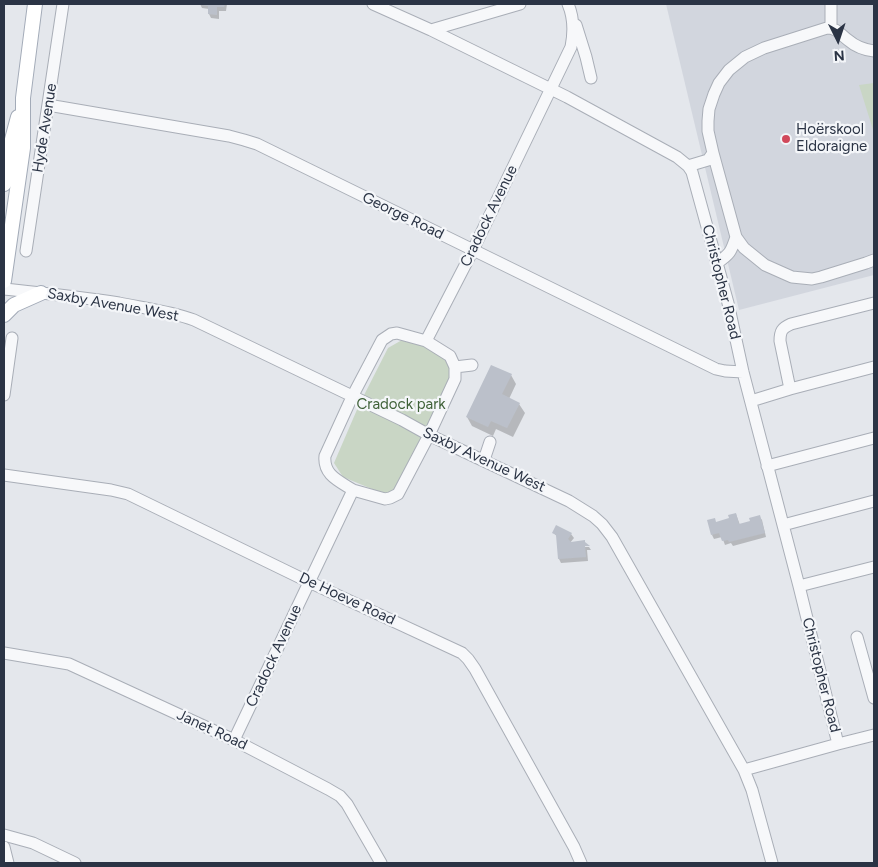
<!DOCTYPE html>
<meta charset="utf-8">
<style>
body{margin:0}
#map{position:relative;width:878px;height:867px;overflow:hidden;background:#e4e7ec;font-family:Figtree,sans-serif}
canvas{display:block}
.frame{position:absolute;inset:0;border:5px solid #2b3445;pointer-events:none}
.north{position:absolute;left:813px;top:15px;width:50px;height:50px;-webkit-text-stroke:4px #f4f6f9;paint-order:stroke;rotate:176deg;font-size:14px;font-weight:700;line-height:20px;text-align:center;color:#2b3445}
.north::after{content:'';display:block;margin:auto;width:18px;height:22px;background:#2b3445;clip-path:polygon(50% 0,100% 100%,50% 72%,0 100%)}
</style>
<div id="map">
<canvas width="878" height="867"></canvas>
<div class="frame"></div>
<div class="north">N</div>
</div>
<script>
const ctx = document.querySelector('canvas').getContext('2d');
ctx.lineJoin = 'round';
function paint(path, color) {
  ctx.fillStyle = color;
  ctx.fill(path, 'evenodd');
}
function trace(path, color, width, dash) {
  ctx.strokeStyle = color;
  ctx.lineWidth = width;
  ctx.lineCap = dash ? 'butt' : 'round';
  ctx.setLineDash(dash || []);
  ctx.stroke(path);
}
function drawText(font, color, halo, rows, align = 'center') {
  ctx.font = font + ' Figtree,sans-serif';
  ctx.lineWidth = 4.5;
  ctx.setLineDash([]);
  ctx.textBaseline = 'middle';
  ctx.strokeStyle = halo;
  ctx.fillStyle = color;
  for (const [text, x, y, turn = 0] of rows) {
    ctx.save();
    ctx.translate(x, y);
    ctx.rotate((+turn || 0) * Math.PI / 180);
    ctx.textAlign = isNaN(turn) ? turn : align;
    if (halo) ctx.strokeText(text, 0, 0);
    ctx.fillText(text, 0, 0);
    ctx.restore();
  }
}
paint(new Path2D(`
 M 666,4 L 874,4 L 874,275 L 739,310 Z`), '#d2d6de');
paint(new Path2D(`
 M 874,83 L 874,133 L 859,85 Z
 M 402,340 C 418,344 446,350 452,368 C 453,371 452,377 453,380 L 399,488 L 384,494 L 343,477 L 334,463 L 359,405 L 388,348 Z`), '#c9d6c5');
paint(new Path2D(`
 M 200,4 L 227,4 L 226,11 L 219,11 L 219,19 L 211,18 L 209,14 L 209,9 L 202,8 Z
 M 511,375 L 516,384 L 509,399 L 519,404 L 525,413 L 513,437 L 496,429 L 493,436 L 472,426 L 467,417 Z
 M 736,514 L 740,525 L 752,522 L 759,516 L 762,520 L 766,537 L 733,546 L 731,543 L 725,545 L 722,537 L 714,539 L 712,535 L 716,523 L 730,519 Z
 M 556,527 L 571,534 L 574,538 L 570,543 L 579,547 L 589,547 L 591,550 L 587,550 L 588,561 L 561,563 L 559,559 L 558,538 L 554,533 Z`), '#0003');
paint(new Path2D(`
 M 202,4 L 225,4 L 224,7 L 217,7 L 217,15 L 208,14 L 208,6 L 202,5 Z
 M 491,365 L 512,374 L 502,394 L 520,403 L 507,428 L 491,421 L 488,427 L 466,417 Z
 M 736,513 L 739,524 L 750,521 L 749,518 L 760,515 L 765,533 L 729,542 L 728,540 L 722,541 L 719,533 L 711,535 L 707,520 L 715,518 L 716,522 L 729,518 L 728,515 Z
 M 556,525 L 572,533 L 568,539 L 571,542 L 585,540 L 585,542 L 590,546 L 585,546 L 586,557 L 558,559 L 556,535 L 552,533 Z`), '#bbc0ca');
const minor = new Path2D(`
 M 373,4 L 431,30 L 567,97 L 677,157 L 688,166 L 692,172 L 728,303 L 743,372 L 799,586 L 838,744
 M 831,4 L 831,28
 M 576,25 L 586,57 L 591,78
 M 431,30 L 520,4
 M 48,105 L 229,136 L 244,140 L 257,144 L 716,369 L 725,371 L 743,372
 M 713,153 L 736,237 L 744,248 L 765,265 L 792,277 L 812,279 L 821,277 L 866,263 L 874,260
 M 688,166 L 708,160 L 713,153 L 708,131 L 708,121 L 709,109 L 714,94 L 719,83 L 729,70 L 745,57 L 764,48 L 827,28 C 837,28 840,34 848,40 C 855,46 865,50 874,51
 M 26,251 L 63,4
 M 717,263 C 730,254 731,252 736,237
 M 4,289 C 42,293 81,297 119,303 C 144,308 170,311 194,320 L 402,420 L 429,435 L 569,501 L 593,516 L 602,524 L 612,537 L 744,770 L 752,790 L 772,863
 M 455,367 L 472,365
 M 790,389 L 780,341 C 780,331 782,328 791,324 L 874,303
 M 4,395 L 12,338
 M 751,401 L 790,389 L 874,367
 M 484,460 L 490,442
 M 767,466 L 874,438
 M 4,475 L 111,490 L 128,494 L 309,582 L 462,653 L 468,659 L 475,669 L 574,847 L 581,863
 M 353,490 C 339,481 323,475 325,456 L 352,397 L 382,340 L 391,334 L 397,333 L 426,341
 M 783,525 L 874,501
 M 799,586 L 874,567
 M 857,637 L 874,698
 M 4,653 L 69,664 L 234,740 L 328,789 L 340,796 L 347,804 L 381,863
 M 234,740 L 353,490 L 385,499 L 390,498 L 398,494 L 429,435 L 455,379 L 455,367 L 450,356 L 426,341 L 473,250 L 571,47 C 574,32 574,18 568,4
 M 744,770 L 838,744 L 874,735
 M 4,835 L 33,843 L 75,863
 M 4,847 L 8,863`);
const major = new Path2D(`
 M 4,184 L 10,147 L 18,117
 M 4,281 L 23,148 L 23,98 L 35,4
 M 4,315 L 14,305 L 41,293`);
trace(minor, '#a9aeb7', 13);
trace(major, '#a3abb8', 16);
trace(minor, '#f7f8fa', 11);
trace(major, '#fff', 14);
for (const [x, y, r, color] of [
 [786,139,5,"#d1495b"]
]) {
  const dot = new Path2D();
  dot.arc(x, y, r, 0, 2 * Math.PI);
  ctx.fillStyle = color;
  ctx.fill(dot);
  trace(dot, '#f4f6f9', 2);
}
drawText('15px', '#2b3445', '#f4f6f9', [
 ["Hyde Avenue",45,128,-81],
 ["George Road",403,216,26],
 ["Cradock Avenue",489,216,-64],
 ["Christopher Road",721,282,76],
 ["Saxby Avenue West",113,305,10],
 ["Saxby Avenue West",484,460,25],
 ["De Hoeve Road",347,599,25],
 ["Cradock Avenue",274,656,-65],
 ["Christopher Road",821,675,76],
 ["Janet Road",212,730,25]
]);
drawText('15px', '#2b3445', '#f4f6f9', [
 ["Hoërskool",796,130],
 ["Eldoraigne",796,147]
], 'left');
drawText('15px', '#3f6138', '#f4f6f9', [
 ["Cradock park",401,405]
]);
</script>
